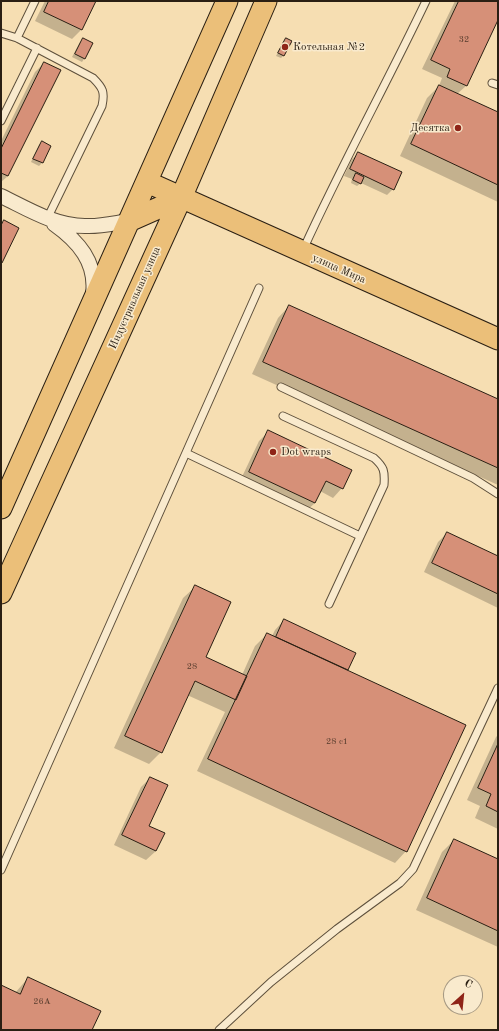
<!DOCTYPE html>
<meta charset="utf-8">
<style>
body{margin:0}
#map{position:relative;width:499px;height:1031px;overflow:hidden;background:#f6deb2;font-family:"Old Standard TT",serif}
canvas{display:block}
.frame{position:absolute;inset:0;border:2px solid #2a1f13;pointer-events:none}
.north{position:absolute;left:443px;top:975px;width:40px;height:40px;box-sizing:border-box;background:#f9eacd;border:1px solid #a69983;border-radius:50%;rotate:27deg;font-size:11px;font-weight:700;line-height:16px;text-align:center;color:#2a1f13}
.north::after{content:'';display:block;margin:auto;width:14px;height:18px;background:#8f2418;clip-path:polygon(50% 0,100% 100%,50% 72%,0 100%)}
</style>
<div id="map">
<canvas width="499" height="1031"></canvas>
<div class="frame"></div>
<div class="north">С</div>
</div>
<script>
const ctx = document.querySelector('canvas').getContext('2d');
ctx.lineJoin = 'round';
function paint(path, color) {
  ctx.fillStyle = color;
  ctx.fill(path, 'evenodd');
}
function trace(path, color, width, dash) {
  ctx.strokeStyle = color;
  ctx.lineWidth = width;
  ctx.lineCap = dash ? 'butt' : 'round';
  ctx.setLineDash(dash || []);
  ctx.stroke(path);
}
function drawText(font, color, halo, rows, align = 'center') {
  ctx.font = font + ' "Old Standard TT",serif';
  ctx.lineWidth = 3;
  ctx.setLineDash([]);
  ctx.textBaseline = 'middle';
  ctx.strokeStyle = halo;
  ctx.fillStyle = color;
  for (const [text, x, y, turn = 0] of rows) {
    ctx.save();
    ctx.translate(x, y);
    ctx.rotate((+turn || 0) * Math.PI / 180);
    ctx.textAlign = isNaN(turn) ? turn : align;
    if (halo) ctx.strokeText(text, 0, 0);
    ctx.fillText(text, 0, 0);
    ctx.restore();
  }
}
paint(new Path2D(`
 M 45,1 L 95,1 L 81,30 L 72,39 L 35,21 Z
 M 455,1 L 498,1 L 498,18 L 466,86 L 457,94 L 498,113 L 498,202 L 400,156 L 427,98 L 439,86 L 442,78 L 422,69 Z
 M 83,39 L 84,59 L 82,62 L 72,57 L 80,42 Z
 M 286,39 L 284,55 L 281,58 L 276,56 L 283,42 Z
 M 44,63 L 8,176 L 1,182 L 1,141 L 35,72 Z
 M 42,142 L 50,146 L 42,163 L 39,166 L 31,162 L 39,145 Z
 M 359,153 L 393,189 L 387,195 L 361,183 L 357,186 L 351,183 L 352,179 L 344,176 L 352,159 Z
 M 289,306 L 498,400 L 498,485 L 252,374 L 278,318 Z
 M 268,432 L 342,488 L 333,498 L 320,491 L 315,503 L 305,512 L 240,481 L 259,441 Z
 M 447,533 L 498,557 L 498,608 L 424,572 L 438,542 Z
 M 195,587 L 204,658 L 242,675 L 255,646 L 267,634 L 272,636 L 275,630 L 284,620 L 348,669 L 346,671 L 406,851 L 395,863 L 197,771 L 225,712 L 187,695 L 161,752 L 149,764 L 114,748 L 183,598 Z
 M 498,735 L 498,829 L 475,818 L 480,806 L 467,800 L 496,737 Z
 M 150,778 L 148,826 L 156,851 L 146,860 L 114,845 L 141,787 Z
 M 454,840 L 498,860 L 498,947 L 416,910 L 442,852 Z
 M 28,978 L 91,1030 L 1,1030 L 1,986 L 15,993 Z`), '#0003');
const building = new Path2D(`
 M 49,1 L 96,1 L 82,30 L 44,12 Z
 M 459,1 L 498,1 L 498,20 L 467,86 L 447,77 L 450,69 L 431,60 Z
 M 83,38 L 93,43 L 85,59 L 75,54 Z
 M 286,38 L 292,41 L 284,56 L 278,53 Z
 M 44,62 L 61,70 L 8,176 L 1,173 L 1,149 Z
 M 439,85 L 498,112 L 498,185 L 411,144 Z
 M 42,141 L 51,146 L 43,163 L 33,159 Z
 M 358,152 L 402,172 L 394,190 L 350,169 Z
 M 356,173 L 364,177 L 361,184 L 353,180 Z
 M 4,220 L 19,228 L 2,263 L 1,262 L 1,226 Z
 M 289,305 L 498,399 L 498,468 L 263,362 Z
 M 268,430 L 352,470 L 343,489 L 326,481 L 315,503 L 249,472 Z
 M 447,532 L 498,556 L 498,594 L 432,563 Z
 M 195,585 L 231,602 L 206,657 L 247,676 L 236,700 L 195,681 L 162,753 L 125,736 Z
 M 284,619 L 356,653 L 348,670 L 276,637 Z
 M 267,633 L 466,725 L 407,852 L 208,759 Z
 M 498,744 L 498,812 L 486,806 L 491,794 L 478,788 Z
 M 150,777 L 168,785 L 149,826 L 165,833 L 156,851 L 122,835 Z
 M 454,839 L 498,859 L 498,931 L 427,898 Z
 M 28,977 L 101,1011 L 92,1030 L 1,1030 L 1,985 L 20,994 Z`);
paint(building, '#d69078');
trace(building, '#2a1f13', 1);
const service = new Path2D(`
 M 1,33 L 17,38 L 93,78 C 103,88 105,92 102,106 L 47,219
 M 17,38 L 35,1
 M 492,83 L 498,85
 M 1,121 L 37,48
 M 303,250 C 341,166 386,85 426,1
 M 281,387 L 473,478 L 498,494
 M 283,416 L 374,458 C 384,467 385,471 384,485 L 329,604
 M 186,453 L 360,536
 M 1,870 L 259,288
 M 219,1030 L 271,982 L 337,929 L 400,883 L 413,869 L 498,688`);
const minor = new Path2D(`
 M 1,196 C 28,209 55,226 85,226 C 100,227 115,223 129,221
 M 54,224 C 78,241 97,262 93,294`);
const primary = new Path2D(`
 M 147,182 L 498,339
 M 129,221 L 181,198
 M 1,508 L 227,1
 M 1,593 L 181,198 L 266,1`);
trace(service, '#5d4f3b', 9);
trace(minor, '#5d4f3b', 16);
trace(primary, '#2a1f13', 23);
trace(service, '#f9eacd', 7);
trace(minor, '#f9eacd', 14);
trace(primary, '#ebbf79', 21);
for (const [x, y, r, color] of [
 [285,47,4,"#8f2418"],
 [458,128,4,"#8f2418"],
 [273,452,4,"#8f2418"]
]) {
  const dot = new Path2D();
  dot.arc(x, y, r, 0, 2 * Math.PI);
  ctx.fillStyle = color;
  ctx.fill(dot);
  trace(dot, '#f9eacd', 1.5);
}
drawText('9px', '#553b2c', null, [
 ["32",464,40],
 ["28",192,667],
 ["28 с1",337,742],
 ["26А",42,1002]
]);
drawText('11px', '#2a1f13', '#f9eacd', [
 ["Котельная №2",293,47],
 ["Десятка",450,128,"right"],
 ["Dot wraps",281,452]
], 'left');
drawText('11px', '#2a1f13', '#f9eacd', [
 ["улица Мира",339,269,24],
 ["Индустриальная улица",135,298,-66]
]);
</script>
